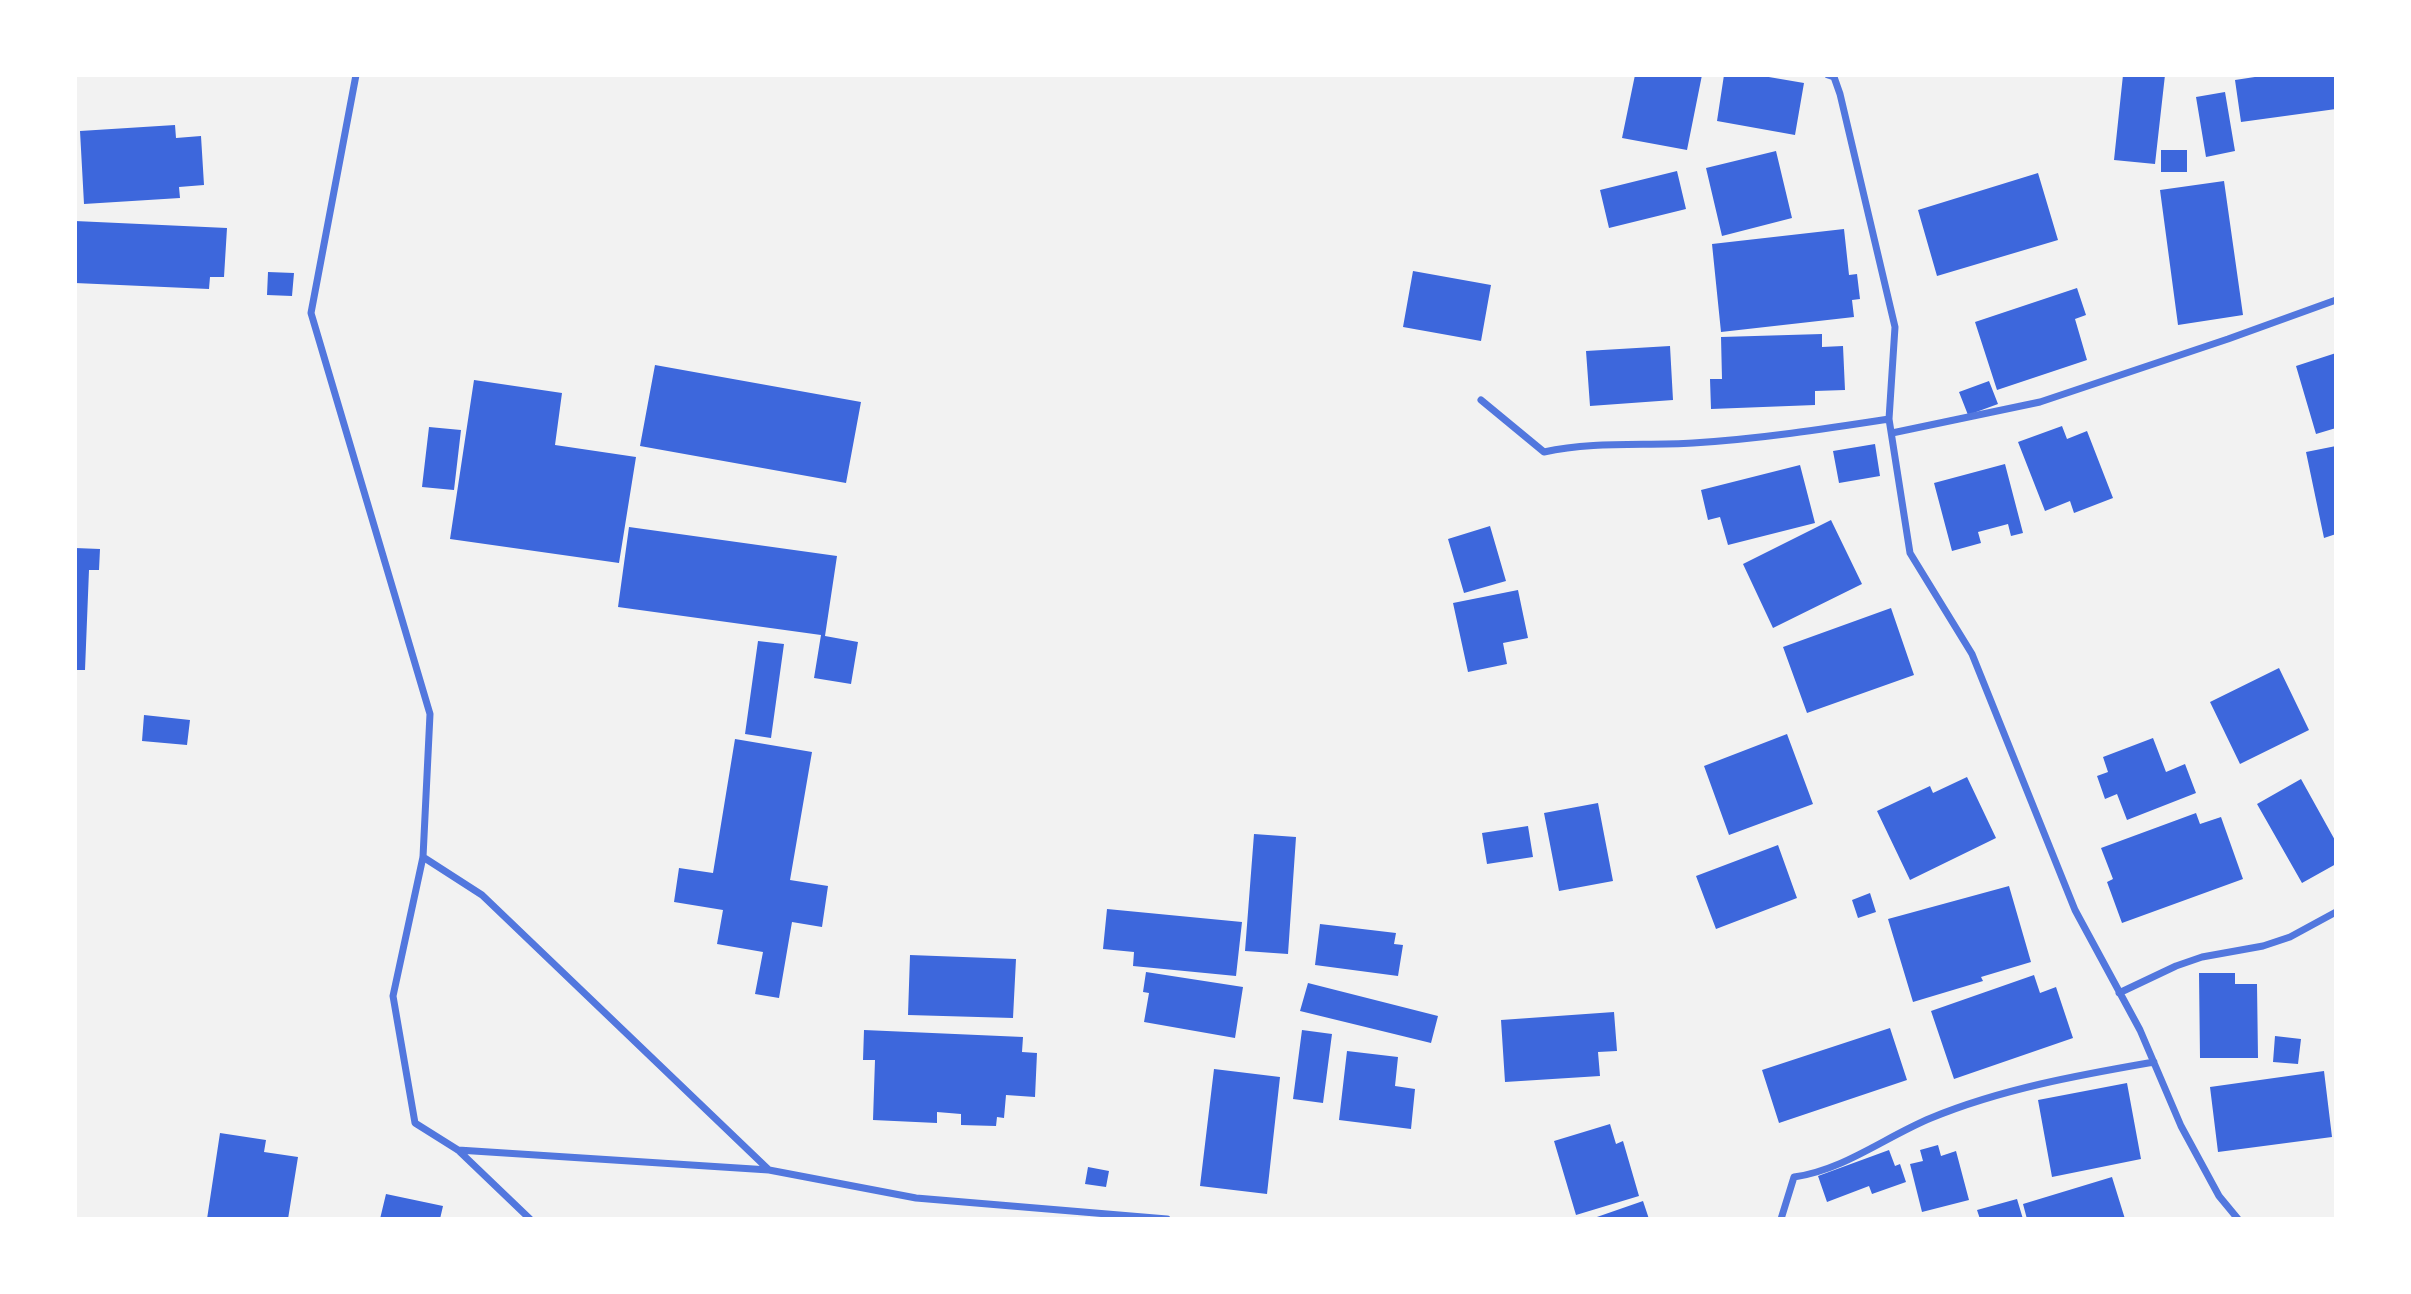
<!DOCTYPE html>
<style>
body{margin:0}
#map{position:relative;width:2411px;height:1294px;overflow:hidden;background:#f2f2f2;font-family:Jost,sans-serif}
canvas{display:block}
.frame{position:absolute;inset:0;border:77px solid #fff;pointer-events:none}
</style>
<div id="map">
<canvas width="2411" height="1294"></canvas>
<div class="frame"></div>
</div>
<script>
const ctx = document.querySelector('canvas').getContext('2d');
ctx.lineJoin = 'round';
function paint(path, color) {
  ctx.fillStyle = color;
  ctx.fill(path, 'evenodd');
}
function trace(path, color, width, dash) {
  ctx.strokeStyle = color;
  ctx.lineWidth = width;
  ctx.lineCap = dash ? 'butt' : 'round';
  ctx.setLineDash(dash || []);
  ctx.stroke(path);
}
paint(new Path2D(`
 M 1635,75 L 1702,75 L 1687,150 L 1622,138 Z
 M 1724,75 L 1757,75 L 1804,83 L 1795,135 L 1717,121 Z
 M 2123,75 L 2165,75 L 2155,164 L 2114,160 Z
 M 2268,75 L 2336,75 L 2336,109 L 2241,122 L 2235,80 Z
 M 2225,92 L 2235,151 L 2206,157 L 2196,97 Z
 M 175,125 L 176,138 L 201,136 L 204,185 L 179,187 L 180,198 L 84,204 L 80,131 Z
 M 2161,150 L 2187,150 L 2187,172 L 2161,172 Z
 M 1776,151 L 1792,218 L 1722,236 L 1706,168 Z
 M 1677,171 L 1686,209 L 1609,228 L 1600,190 Z
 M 2038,173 L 2058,240 L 1937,276 L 1918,210 Z
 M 2224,181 L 2243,315 L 2178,325 L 2160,190 Z
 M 75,221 L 227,228 L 224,277 L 210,277 L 209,289 L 75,283 Z
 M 1844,229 L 1849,275 L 1857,274 L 1860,299 L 1852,300 L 1854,317 L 1721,332 L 1712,244 Z
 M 1413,271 L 1491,285 L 1481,341 L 1403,327 Z
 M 268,272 L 294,273 L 292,296 L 267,295 Z
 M 2077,288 L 2086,315 L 2075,319 L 2087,360 L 1997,390 L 1975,322 Z
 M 1822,334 L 1822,347 L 1843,346 L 1845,390 L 1815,391 L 1815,405 L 1711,409 L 1710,379 L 1722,379 L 1721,337 Z
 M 1670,346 L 1673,400 L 1590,406 L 1586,351 Z
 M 2336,353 L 2336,428 L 2316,434 L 2296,366 Z
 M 655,365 L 861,402 L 846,483 L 640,446 Z
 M 474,380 L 562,393 L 555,445 L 636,457 L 619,563 L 450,539 Z
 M 1989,381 L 1998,404 L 1968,415 L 1959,392 Z
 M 2062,426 L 2067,439 L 2087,431 L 2113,498 L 2074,513 L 2070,501 L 2045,511 L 2018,442 Z
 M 429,427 L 461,430 L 454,490 L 422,487 Z
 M 1875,444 L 1880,476 L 1839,483 L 1833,451 Z
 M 2336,446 L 2336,534 L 2324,538 L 2306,452 Z
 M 2005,464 L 2023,533 L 2011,536 L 2008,524 L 1978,532 L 1981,543 L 1952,551 L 1934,483 Z
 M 1800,465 L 1815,523 L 1728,545 L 1720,517 L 1708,520 L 1701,490 Z
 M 1831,520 L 1862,584 L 1773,628 L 1743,564 Z
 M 1490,526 L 1506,581 L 1464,593 L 1448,539 Z
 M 629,527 L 837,556 L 825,636 L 858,642 L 851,684 L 814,678 L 821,635 L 618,607 Z
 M 75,548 L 100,549 L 99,570 L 89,570 L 85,670 L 75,670 Z
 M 1518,590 L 1528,638 L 1503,643 L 1507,664 L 1468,672 L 1453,603 Z
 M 1891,608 L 1914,675 L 1807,713 L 1783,647 Z
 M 758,641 L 784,644 L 771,738 L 745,734 Z
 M 2279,668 L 2309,730 L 2240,764 L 2210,702 Z
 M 144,715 L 190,720 L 187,745 L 142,741 Z
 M 1787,734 L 1813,804 L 1729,835 L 1704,766 Z
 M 2153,738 L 2166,772 L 2185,764 L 2196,793 L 2127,820 L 2117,794 L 2105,799 L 2097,776 L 2108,772 L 2103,757 Z
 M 735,739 L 812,752 L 790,880 L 828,886 L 822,927 L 792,922 L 779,998 L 755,994 L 763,952 L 717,944 L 723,910 L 674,902 L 679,868 L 713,873 Z
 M 1967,777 L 1996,838 L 1910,880 L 1877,811 L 1930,786 L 1933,793 Z
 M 2301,779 L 2336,842 L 2336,864 L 2302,883 L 2257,804 Z
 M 1598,803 L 1613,881 L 1559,891 L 1544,813 Z
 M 2196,813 L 2200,824 L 2221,817 L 2243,879 L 2122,923 L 2107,882 L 2113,879 L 2101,848 Z
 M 1528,826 L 1533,857 L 1487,864 L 1482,833 Z
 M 1254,834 L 1296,837 L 1288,954 L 1245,951 Z
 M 1778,845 L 1797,898 L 1716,929 L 1696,876 Z
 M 2009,886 L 2031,962 L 1981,977 L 1983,981 L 1913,1002 L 1888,919 Z
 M 1870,893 L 1876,912 L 1858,918 L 1852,900 Z
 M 1107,909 L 1242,922 L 1236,976 L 1133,966 L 1134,952 L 1103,949 Z
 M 1320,924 L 1396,933 L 1394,944 L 1403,945 L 1398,976 L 1315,965 Z
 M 910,955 L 1016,959 L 1013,1018 L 908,1015 Z
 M 1146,972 L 1243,987 L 1235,1038 L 1144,1022 L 1149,993 L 1143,992 Z
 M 2199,973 L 2235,973 L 2235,984 L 2257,984 L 2258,1058 L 2200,1058 Z
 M 2034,975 L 2040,993 L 2056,987 L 2073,1038 L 1954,1079 L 1931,1011 Z
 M 1308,983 L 1438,1016 L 1431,1043 L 1300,1011 Z
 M 1614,1012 L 1617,1051 L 1598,1052 L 1600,1076 L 1505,1082 L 1501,1020 Z
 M 1890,1028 L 1907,1080 L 1779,1123 L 1762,1070 Z
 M 864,1030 L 1023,1037 L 1022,1052 L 1037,1053 L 1035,1097 L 1006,1095 L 1004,1118 L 997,1117 L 996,1126 L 961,1125 L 961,1114 L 937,1112 L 937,1123 L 873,1120 L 875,1060 L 863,1060 Z
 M 1302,1030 L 1332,1034 L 1323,1103 L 1293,1099 Z
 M 2275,1036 L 2301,1039 L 2298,1064 L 2273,1062 Z
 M 1347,1051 L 1398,1057 L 1395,1086 L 1415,1089 L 1411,1129 L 1339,1120 Z
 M 1214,1069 L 1280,1077 L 1267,1194 L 1200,1186 Z
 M 2324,1071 L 2332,1137 L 2218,1152 L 2210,1087 Z
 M 2127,1083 L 2141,1159 L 2052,1177 L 2038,1100 Z
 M 1610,1124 L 1616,1144 L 1623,1141 L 1639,1196 L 1576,1215 L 1554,1141 Z
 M 220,1133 L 266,1140 L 264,1152 L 298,1157 L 288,1219 L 207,1219 Z
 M 1938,1145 L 1941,1156 L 1956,1151 L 1969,1200 L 1922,1212 L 1910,1164 L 1923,1161 L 1920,1150 Z
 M 1889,1150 L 1895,1166 L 1900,1164 L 1906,1182 L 1872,1194 L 1869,1186 L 1827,1202 L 1818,1176 Z
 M 1088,1167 L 1109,1171 L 1106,1187 L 1085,1184 Z
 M 2112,1177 L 2125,1219 L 2027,1219 L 2023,1204 Z
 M 386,1194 L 443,1206 L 440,1219 L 380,1219 Z
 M 2017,1199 L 2023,1219 L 1980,1219 L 1977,1210 Z
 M 1643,1201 L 1649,1219 L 1594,1219 L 1594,1218 Z`), '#3d67dc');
trace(new Path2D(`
 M 356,75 L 311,313 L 430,714 L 423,857 L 393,996 L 415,1123 L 458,1150 L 530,1219
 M 1828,75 L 1834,77 L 1840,94 L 1895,327 L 1889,419 L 1910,553 L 1972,654 L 2075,910 L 2140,1030 L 2181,1126 L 2219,1196 L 2238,1219
 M 1481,400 L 1544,452 C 1593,441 1643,446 1693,443 C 1759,439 1824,429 1889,419
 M 1892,433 L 2040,402 L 2228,339 L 2336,300
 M 423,857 L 482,895 L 769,1170 L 458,1150
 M 2119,993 L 2176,966 L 2202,957 L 2263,946 L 2290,937 L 2336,912
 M 769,1170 L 916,1198 L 1167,1219
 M 1781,1219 L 1794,1177 C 1844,1170 1885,1137 1931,1118 C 2001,1089 2079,1075 2154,1062`), '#5277de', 7);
</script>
